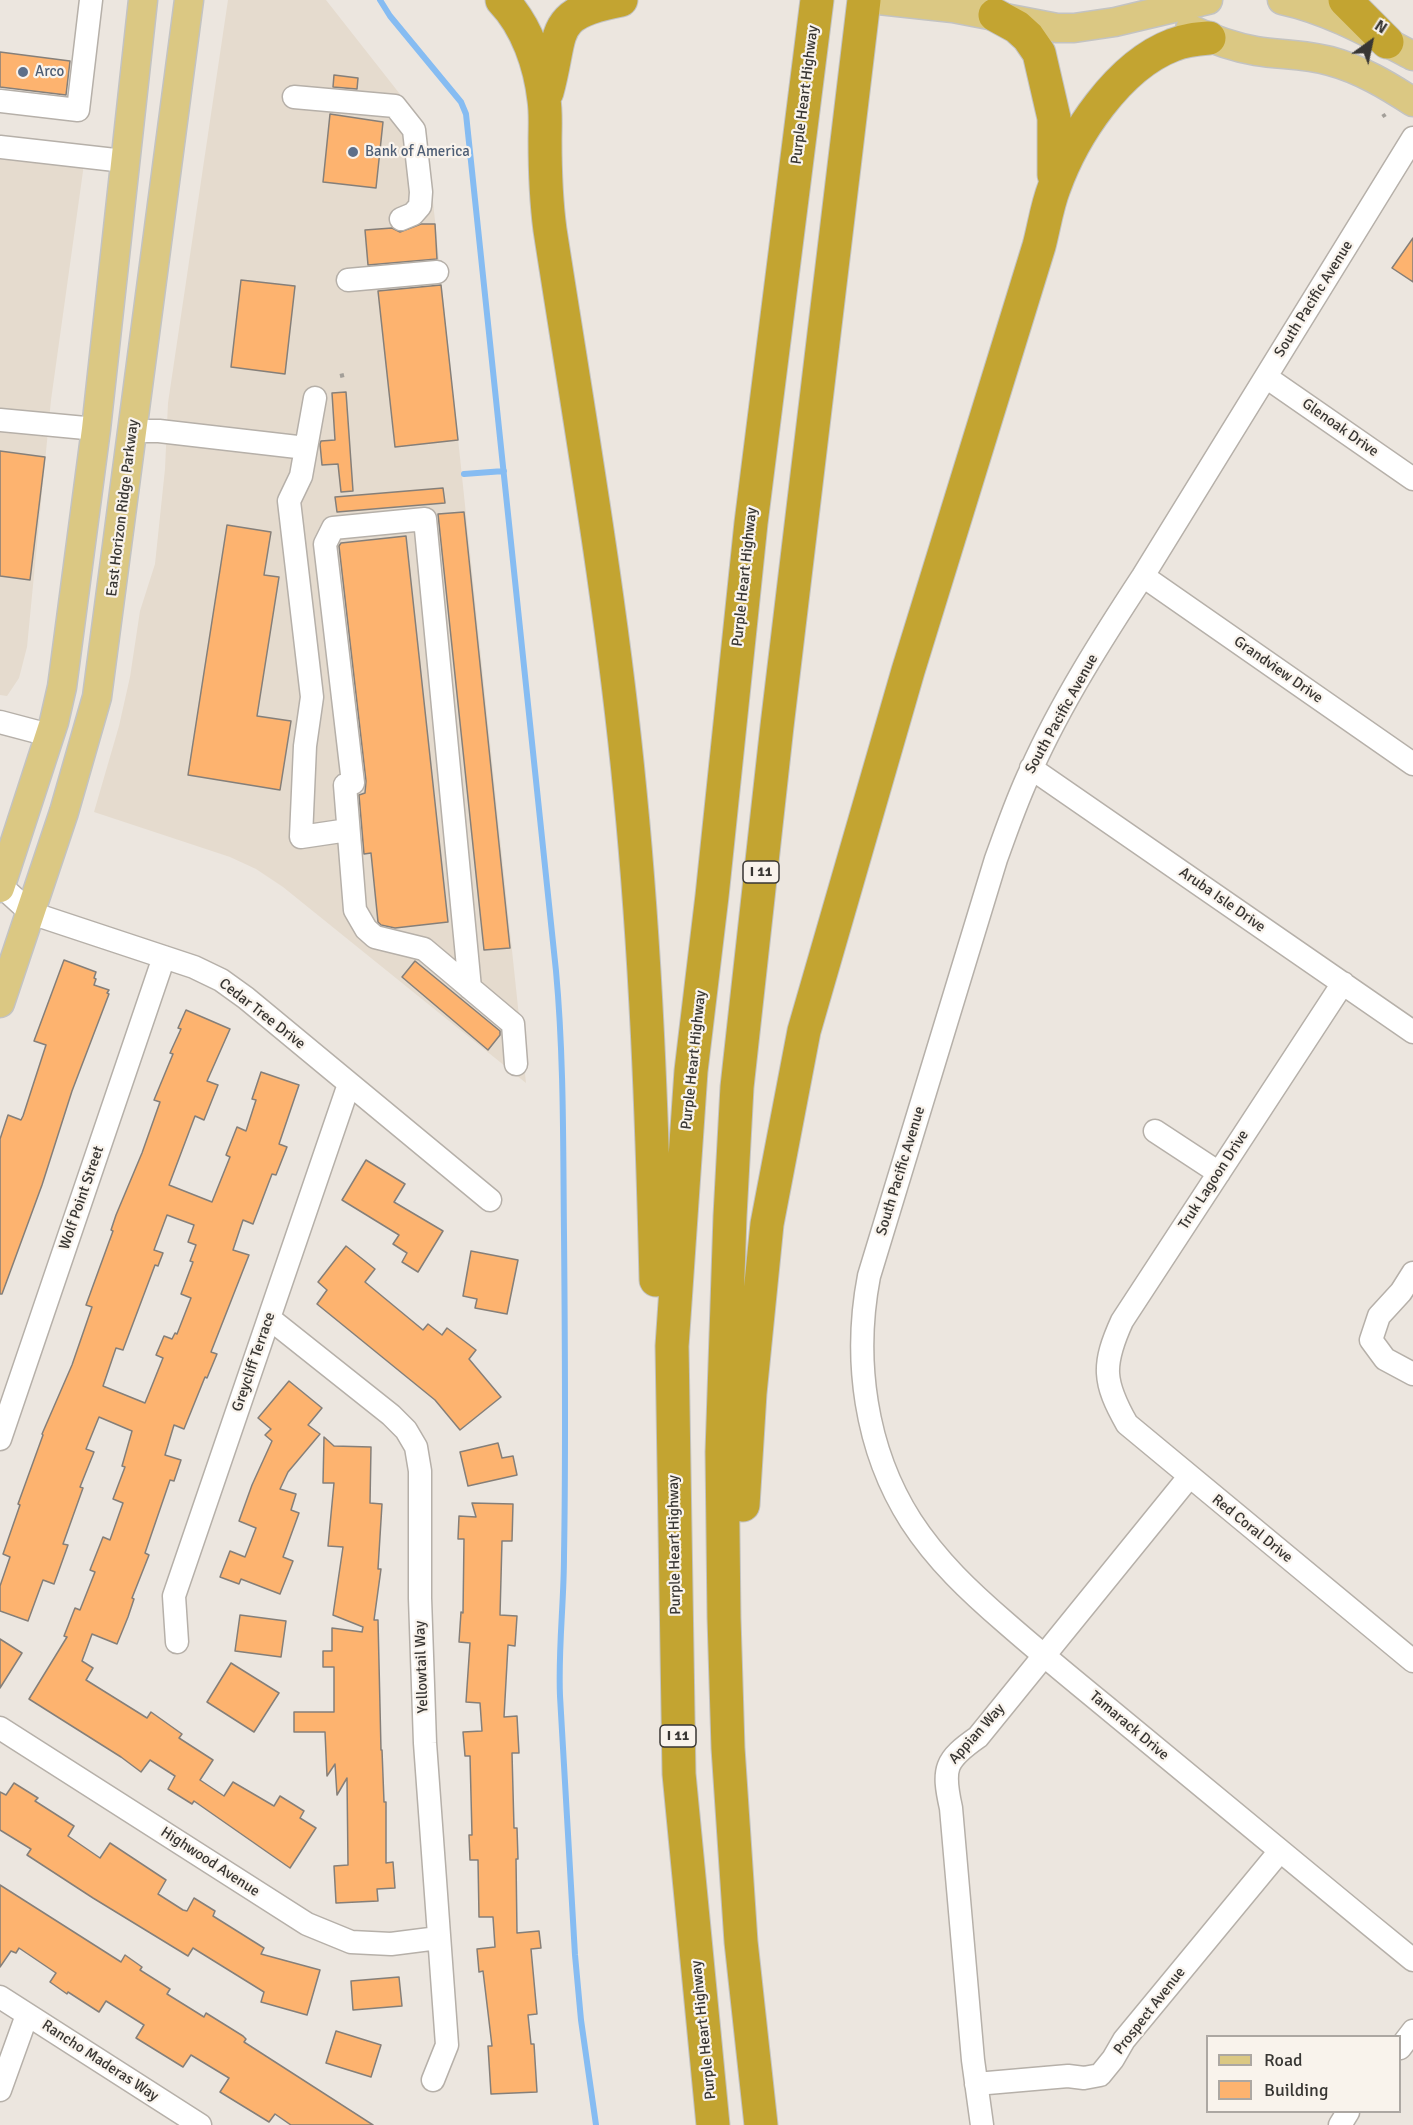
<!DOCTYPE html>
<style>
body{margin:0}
#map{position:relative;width:1413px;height:2125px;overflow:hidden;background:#ece6df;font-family:Signika,sans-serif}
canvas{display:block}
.legend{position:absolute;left:1206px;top:2035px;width:195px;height:78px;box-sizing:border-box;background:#f9f3ec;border:2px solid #aca7a2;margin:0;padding:8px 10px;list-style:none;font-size:18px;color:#383633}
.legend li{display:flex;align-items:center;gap:12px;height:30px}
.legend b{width:30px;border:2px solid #aca7a2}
.north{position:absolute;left:1341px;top:12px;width:60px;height:60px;-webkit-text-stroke:4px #f9f3ec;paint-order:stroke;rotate:33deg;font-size:16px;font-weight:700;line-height:24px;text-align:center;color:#383633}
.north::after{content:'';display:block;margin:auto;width:21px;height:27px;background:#383633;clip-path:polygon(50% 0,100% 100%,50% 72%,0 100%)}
</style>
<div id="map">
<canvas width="1413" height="2125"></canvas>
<ul class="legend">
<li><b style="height:8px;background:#dbc883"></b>Road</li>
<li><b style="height:16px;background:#fdb36f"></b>Building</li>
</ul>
<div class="north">N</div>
</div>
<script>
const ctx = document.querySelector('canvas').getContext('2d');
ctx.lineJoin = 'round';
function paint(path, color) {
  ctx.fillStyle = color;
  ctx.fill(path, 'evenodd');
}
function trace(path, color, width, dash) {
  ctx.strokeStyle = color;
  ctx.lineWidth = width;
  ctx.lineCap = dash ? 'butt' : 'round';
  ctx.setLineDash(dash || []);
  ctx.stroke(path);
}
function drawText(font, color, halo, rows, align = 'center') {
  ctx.font = font + ' Signika,sans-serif';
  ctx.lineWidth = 4.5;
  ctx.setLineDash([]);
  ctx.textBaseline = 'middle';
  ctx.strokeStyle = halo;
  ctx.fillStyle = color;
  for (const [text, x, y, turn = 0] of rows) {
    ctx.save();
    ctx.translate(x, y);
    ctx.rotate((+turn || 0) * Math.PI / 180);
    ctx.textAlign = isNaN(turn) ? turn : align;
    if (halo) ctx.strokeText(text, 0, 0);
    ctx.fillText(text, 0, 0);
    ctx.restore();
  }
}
paint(new Path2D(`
 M 228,0 L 326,0 L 425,126 L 526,1083 L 283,887 L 256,869 L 230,857 L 94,812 L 119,726 L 130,677 L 140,611 L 155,564 L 165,469 L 168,403 Z
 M 0,147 L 85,157 L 51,400 L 27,647 L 19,678 L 7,696 L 0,695 Z`), '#e5dbce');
trace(new Path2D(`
 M 380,0 L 390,16 L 461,102 L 466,114 L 556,971 C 564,1058 563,1146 564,1234 C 565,1341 566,1448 564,1556 C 564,1603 558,1649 560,1696 L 575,1955 L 581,2020 L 596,2125
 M 464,474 L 504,471`), '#86bcf2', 6);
const building = new Path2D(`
 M 0,52 L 70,61 L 66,95 L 0,87 Z
 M 334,75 L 358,78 L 357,89 L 333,87 Z
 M 330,114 L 383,122 L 376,188 L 323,182 Z
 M 421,224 L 435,224 L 437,259 L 368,265 L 365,230 L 392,228 L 400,232 Z
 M 1413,238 L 1413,282 L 1392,268 Z
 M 241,280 L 295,286 L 285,374 L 231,367 Z
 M 441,285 L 458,440 L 395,447 L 378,291 Z
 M 346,392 L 353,491 L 341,492 L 338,464 L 322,465 L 320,444 L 321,441 L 335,440 L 332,393 Z
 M 0,451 L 45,457 L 30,580 L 0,576 Z
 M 443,488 L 445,503 L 337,512 L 335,497 Z
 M 464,512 L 510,948 L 484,950 L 438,514 Z
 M 227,525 L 271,532 L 264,575 L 279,577 L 257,716 L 291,721 L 280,790 L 188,775 Z
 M 406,536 L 448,922 L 395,928 L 381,925 L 378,922 L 371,853 L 364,854 L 359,795 L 365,793 L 366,781 L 339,546 L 341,543 Z
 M 64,960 L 96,972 L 94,978 L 96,979 L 94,985 L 109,990 L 107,993 L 109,994 L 72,1091 L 42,1185 L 2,1294 L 0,1294 L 0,1139 L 8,1115 L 21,1120 L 23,1116 L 46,1045 L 34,1041 Z
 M 415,961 L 500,1031 L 500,1035 L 488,1050 L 402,977 Z
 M 186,1010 L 230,1029 L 207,1081 L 218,1085 L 204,1120 L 195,1116 L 169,1185 L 212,1202 L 230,1157 L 226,1155 L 237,1127 L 246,1131 L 256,1100 L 252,1099 L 261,1072 L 299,1085 L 279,1144 L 287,1147 L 276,1175 L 272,1174 L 253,1224 L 243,1220 L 233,1250 L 249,1255 L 211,1352 L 217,1354 L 207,1378 L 205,1377 L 184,1429 L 174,1425 L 165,1455 L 181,1460 L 174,1481 L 170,1480 L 145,1553 L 149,1555 L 132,1598 L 134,1599 L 128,1617 L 117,1644 L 92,1634 L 82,1661 L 93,1668 L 86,1680 L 147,1718 L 151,1712 L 182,1734 L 179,1738 L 213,1760 L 200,1780 L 224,1796 L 233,1782 L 274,1806 L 280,1796 L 304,1811 L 300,1818 L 316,1828 L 290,1868 L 194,1801 L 192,1804 L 168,1789 L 175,1776 L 150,1760 L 141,1772 L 121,1757 L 29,1699 L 67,1637 L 64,1636 L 75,1608 L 80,1610 L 95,1572 L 90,1570 L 103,1537 L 110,1540 L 123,1503 L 113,1499 L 125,1467 L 122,1466 L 132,1431 L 99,1417 L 86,1449 L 94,1452 L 80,1487 L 83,1488 L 63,1544 L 68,1545 L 54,1584 L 43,1580 L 28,1621 L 0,1611 L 0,1586 L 10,1557 L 3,1554 L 20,1505 L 18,1504 L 43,1435 L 42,1434 L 72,1365 L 92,1307 L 86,1305 L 113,1231 L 111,1230 L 116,1215 L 142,1153 L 160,1102 L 154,1100 L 173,1054 L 170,1053 L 181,1029 L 178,1028 ZM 167,1215 L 194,1225 L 188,1242 L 196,1245 L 190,1261 L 193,1262 L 181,1294 L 191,1298 L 177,1334 L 175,1333 L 172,1339 L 164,1336 L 156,1355 L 163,1358 L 145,1403 L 103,1386 L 116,1348 L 123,1350 L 155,1265 L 158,1266 L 163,1253 L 154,1250 Z
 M 366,1160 L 405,1184 L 394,1202 L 443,1231 L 418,1272 L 402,1262 L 407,1253 L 393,1244 L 399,1235 L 342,1200 Z
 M 346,1246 L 375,1269 L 365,1282 L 423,1330 L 428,1324 L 442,1335 L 447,1328 L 476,1350 L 469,1359 L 501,1397 L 460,1430 L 435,1400 L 317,1304 L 327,1290 L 318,1282 Z
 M 471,1251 L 518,1260 L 507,1314 L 475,1308 L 477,1299 L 463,1296 Z
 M 289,1381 L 322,1408 L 308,1425 L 320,1434 L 288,1472 L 280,1489 L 296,1494 L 291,1510 L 299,1513 L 283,1557 L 293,1561 L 280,1594 L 241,1579 L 239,1584 L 220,1577 L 230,1551 L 245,1557 L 256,1528 L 239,1521 L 252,1485 L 272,1441 L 265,1435 L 271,1429 L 258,1418 Z
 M 324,1437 L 334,1446 L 371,1447 L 370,1503 L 382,1504 L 378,1569 L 381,1569 L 374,1620 L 378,1620 L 381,1750 L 382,1750 L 384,1802 L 386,1802 L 386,1863 L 393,1862 L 395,1888 L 377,1889 L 378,1901 L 336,1903 L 334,1866 L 348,1865 L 347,1778 L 337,1795 L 335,1764 L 327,1776 L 325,1732 L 294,1732 L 294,1712 L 334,1712 L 334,1667 L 323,1667 L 323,1651 L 332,1651 L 332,1628 L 362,1632 L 363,1627 L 333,1615 L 343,1547 L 328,1546 L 334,1483 L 323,1483 Z
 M 498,1443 L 502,1458 L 513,1456 L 517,1475 L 468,1486 L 460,1452 Z
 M 472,1503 L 513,1504 L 512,1541 L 502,1541 L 500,1615 L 517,1616 L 515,1646 L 508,1645 L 504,1717 L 517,1716 L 519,1753 L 512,1753 L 514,1828 L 517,1828 L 518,1859 L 516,1859 L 517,1933 L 539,1931 L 541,1948 L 531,1949 L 537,2014 L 528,2015 L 531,2044 L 534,2044 L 537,2092 L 491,2094 L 488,2046 L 492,2046 L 483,1971 L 479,1972 L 477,1949 L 495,1947 L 493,1917 L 479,1917 L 478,1860 L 470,1860 L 469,1835 L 472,1835 L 470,1756 L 465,1756 L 463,1732 L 482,1731 L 480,1703 L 466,1702 L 470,1643 L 459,1642 L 461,1612 L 463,1613 L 464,1539 L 458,1539 L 459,1516 L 476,1517 Z
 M 240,1615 L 286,1621 L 281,1657 L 235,1651 Z
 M 0,1639 L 22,1653 L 0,1688 Z
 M 231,1663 L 279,1693 L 254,1732 L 207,1702 Z
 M 14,1783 L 38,1798 L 35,1801 L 74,1826 L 68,1836 L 100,1858 L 110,1843 L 166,1880 L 158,1894 L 183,1910 L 187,1911 L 194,1898 L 215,1911 L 213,1916 L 264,1948 L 261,1954 L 320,1970 L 307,2015 L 261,2002 L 264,1992 L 193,1948 L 188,1956 L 93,1898 L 27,1855 L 31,1849 L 0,1830 L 0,1792 L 6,1795 Z
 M 0,1885 L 121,1962 L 125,1955 L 142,1967 L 140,1970 L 170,1989 L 167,1994 L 204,2017 L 206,2013 L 243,2036 L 246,2039 L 244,2042 L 373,2125 L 291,2125 L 275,2114 L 269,2122 L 220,2092 L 229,2078 L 191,2055 L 183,2067 L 136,2038 L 144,2025 L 106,2001 L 99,2012 L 68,1992 L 67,1994 L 50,1982 L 56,1973 L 19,1948 L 16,1953 L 11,1951 L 0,1967 Z
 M 399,1977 L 402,2006 L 353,2010 L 351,1981 Z
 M 336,2031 L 381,2045 L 371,2077 L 326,2063 Z`);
paint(building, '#fdb36f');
trace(building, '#857f79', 1.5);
const minor = new Path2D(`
 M 294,97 L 395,106 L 414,130 L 421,192 L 420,206 L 413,214 L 401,219
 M 0,101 L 78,110 L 91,0
 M 1413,138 L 1143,576 C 1103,637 1061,703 1031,770 C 1017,799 1007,829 996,859 L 869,1276 C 853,1359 865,1449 911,1521 C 937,1561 970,1592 1006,1623 C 1038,1651 1072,1679 1105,1706 C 1208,1791 1310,1876 1413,1960
 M 0,147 L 124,161
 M 348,280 L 437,272
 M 1266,377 L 1413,479
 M 315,398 L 301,476 L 289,501 L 312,697 L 305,746 L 301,837 L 348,830
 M 0,420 L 96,429
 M 132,431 L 159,431 L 306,448
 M 1143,576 L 1413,764
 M 0,722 L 49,735
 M 1031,768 L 1413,1032
 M 0,885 L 31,913 L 194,967 L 221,980 L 246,998 L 490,1200
 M 1343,983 L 1122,1321 C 1102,1365 1103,1382 1127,1424 L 1413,1661
 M 470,988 L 425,519 L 333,528 L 325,544 L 353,783 L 345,785 L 355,910 L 366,929 L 375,937 L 424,949 L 513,1024 L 516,1064
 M 1155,1131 L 1219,1173
 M 1413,1273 L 1401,1292 L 1379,1316 L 1371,1340 L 1385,1359 L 1413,1374
 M 269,1318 L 391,1415 L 406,1430 L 416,1447 L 420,1471 L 420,1598 L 425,1743 L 447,2045 L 433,2080
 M 0,1439 L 164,957
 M 177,1642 L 174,1596 L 349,1084
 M 0,1728 L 307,1924 L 351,1942 L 391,1944 L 438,1938
 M 0,1997 L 200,2125
 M 1400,2048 L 1413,2031
 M 976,2084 L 1068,2076 L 1084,2078 L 1100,2075 L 1113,2059 L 1124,2040 L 1280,1851
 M 0,2090 L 27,2015
 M 982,2125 L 973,2060 L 951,1808 C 942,1768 945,1760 978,1737 L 1189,1477
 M 1340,2125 L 1348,2112`);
const major = new Path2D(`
 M 879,0 L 953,8 L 1057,28 L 1074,28 L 1115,22 L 1208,0
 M 1282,0 C 1329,10 1371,34 1413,56
 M 1190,29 C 1211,39 1233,47 1256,51 C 1281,55 1305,54 1330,61 C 1360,69 1387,85 1413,102
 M 0,888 L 54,722 L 62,687 L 96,429 L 143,0
 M 0,1003 L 64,812 L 97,697 L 189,0`);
const highway = new Path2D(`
 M 502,0 C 527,26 540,65 544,100 C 546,113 545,127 545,140 C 545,170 546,200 550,230 C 579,417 612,604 630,792 C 646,954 652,1117 656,1280
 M 1345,0 L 1387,42
 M 995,15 L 1017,27 L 1028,37 L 1039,53 L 1054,118 L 1054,175
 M 547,92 C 564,31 547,14 621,0
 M 743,1505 L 750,1393 L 767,1224 L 804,1031 L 908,671 L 1039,246 C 1044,227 1047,206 1054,188 C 1073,135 1118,66 1173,45 C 1185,40 1196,39 1209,38
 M 713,2125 L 679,1774 L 672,1346 L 691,1071 L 712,896 L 751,523 L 817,0
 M 761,2125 L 741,1942 L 728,1748 L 724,1618 L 722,1452 L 730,1216 L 737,1087 L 777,726 L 864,0`);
trace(minor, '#b6b0a9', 25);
trace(major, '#c3c3c2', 31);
trace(highway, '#c3c3c2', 35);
trace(new Path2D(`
 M 1383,114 L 1385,117
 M 340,376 L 344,375`), '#a39f99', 4, [4.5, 3]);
trace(minor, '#fff', 22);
trace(major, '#dbc883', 28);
trace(highway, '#c3a431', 33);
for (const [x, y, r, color] of [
 [23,72,6,"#5c6f8a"],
 [353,152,6,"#5c6f8a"]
]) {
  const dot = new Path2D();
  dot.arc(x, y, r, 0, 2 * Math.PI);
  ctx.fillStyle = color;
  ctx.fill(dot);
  trace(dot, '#f9f3ec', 2);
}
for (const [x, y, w] of [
 [761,872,36],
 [678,1736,36]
]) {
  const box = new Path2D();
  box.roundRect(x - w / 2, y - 11, w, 22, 4.5);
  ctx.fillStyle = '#f9f3ec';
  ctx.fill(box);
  trace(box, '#383633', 1.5);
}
drawText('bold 14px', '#383633', null, [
 ["I 11",761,872],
 ["I 11",678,1736]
]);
drawText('15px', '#4e5e75', '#f9f3ec', [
 ["Arco",35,72],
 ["Bank of America",365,152]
], 'left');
drawText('15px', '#383633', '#f9f3ec', [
 ["Purple Heart Highway",805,95,-83],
 ["South Pacific Avenue",1314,299,-58],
 ["Glenoak Drive",1340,428,35],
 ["East Horizon Ridge Parkway",123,508,-83],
 ["Purple Heart Highway",745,577,-84],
 ["Grandview Drive",1278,670,35],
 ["South Pacific Avenue",1062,714,-61],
 ["Aruba Isle Drive",1222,900,35],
 ["Cedar Tree Drive",262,1014,38],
 ["Purple Heart Highway",694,1060,-84],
 ["South Pacific Avenue",901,1171,-73],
 ["Truk Lagoon Drive",1214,1180,-57],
 ["Wolf Point Street",82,1198,-71],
 ["Greycliff Terrace",254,1362,-71],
 ["Red Coral Drive",1252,1529,39],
 ["Purple Heart Highway",675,1545,-91],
 ["Yellowtail Way",422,1667,-92],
 ["Tamarack Drive",1129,1726,40],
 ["Appian Way",977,1734,-48],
 ["Highwood Avenue",210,1862,33],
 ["Prospect Avenue",1150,2011,-52],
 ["Purple Heart Highway",704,2030,-96],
 ["Rancho Maderas Way",100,2061,33]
]);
</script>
